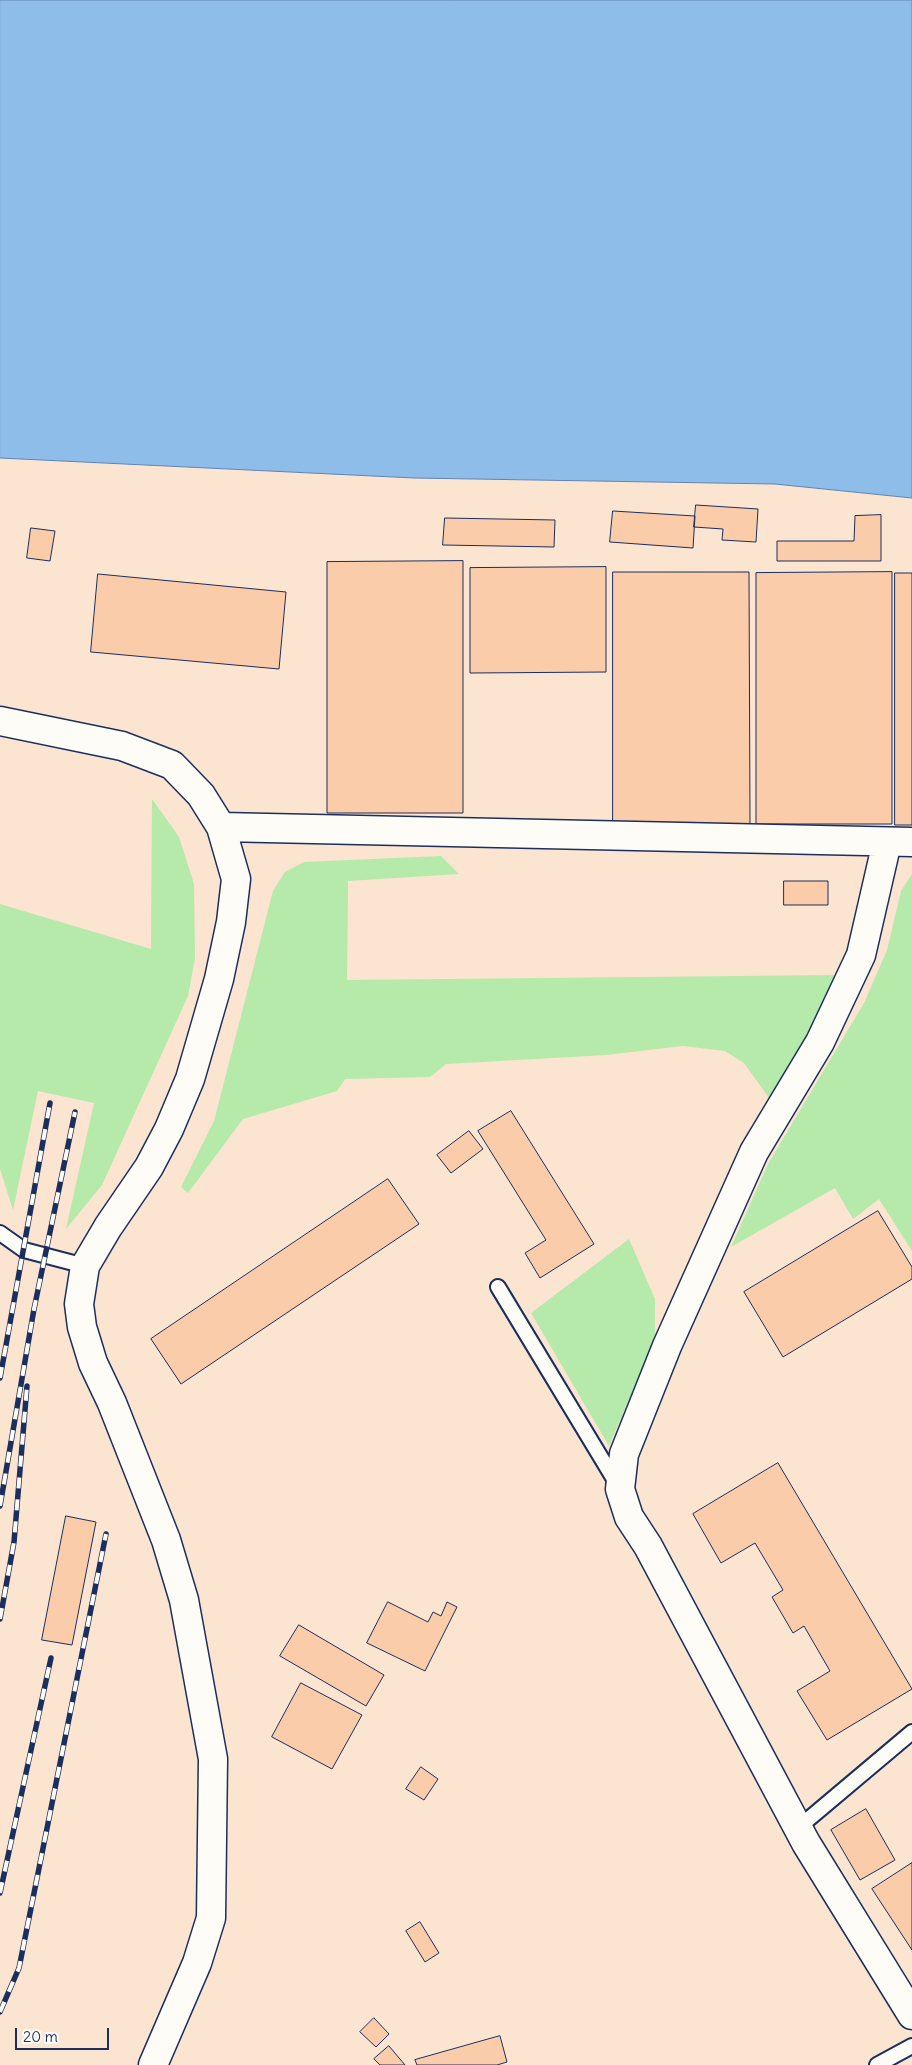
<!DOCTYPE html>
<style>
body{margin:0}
#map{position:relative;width:912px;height:2065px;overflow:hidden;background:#fceee0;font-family:Delius,sans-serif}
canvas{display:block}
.scale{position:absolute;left:15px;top:2028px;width:94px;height:22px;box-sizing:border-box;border:2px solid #1b2f5e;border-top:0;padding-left:6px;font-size:15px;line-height:18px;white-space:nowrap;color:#1b2f5e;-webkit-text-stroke:4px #fdfcf7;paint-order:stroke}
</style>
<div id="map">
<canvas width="912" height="2065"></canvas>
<div class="scale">20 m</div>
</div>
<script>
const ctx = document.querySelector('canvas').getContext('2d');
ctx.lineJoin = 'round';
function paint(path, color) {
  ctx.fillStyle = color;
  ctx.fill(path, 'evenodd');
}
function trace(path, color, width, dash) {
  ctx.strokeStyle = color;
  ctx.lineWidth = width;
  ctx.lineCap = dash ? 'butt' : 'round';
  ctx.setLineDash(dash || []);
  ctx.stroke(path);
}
paint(new Path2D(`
 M 0,458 L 414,478 L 775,484 L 912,498 L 912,2065 L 0,2065 Z`), '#fbe4d0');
paint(new Path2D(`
 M 152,799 L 179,837 L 194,884 L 195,958 L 188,996 L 102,1185 L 66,1229 L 94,1103 L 38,1091 L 13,1210 L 0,1169 L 0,904 L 151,949 Z
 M 441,856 L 459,874 L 348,881 L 347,980 L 837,975 L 801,1046 L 769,1098 L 744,1063 L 725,1051 L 683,1046 L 606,1055 L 446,1064 L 430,1077 L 345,1079 L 337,1091 L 243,1119 L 188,1193 L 181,1187 L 214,1121 L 273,891 L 285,872 L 304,862 Z
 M 912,874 L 912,1251 L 879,1199 L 853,1219 L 835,1188 L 731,1247 L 768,1164 L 864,1003 L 887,950 L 901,891 Z
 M 629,1239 L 655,1299 L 655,1338 L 609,1446 L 531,1313 Z`), '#b5eaab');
const water = new Path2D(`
 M 0,0 L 912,0 L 912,498 L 775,484 L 414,478 L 0,458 Z`);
paint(water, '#8fbde9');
trace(water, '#6184b1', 1);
const building = new Path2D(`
 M 696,505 L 758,509 L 756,542 L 722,540 L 723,529 L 694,527 Z
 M 613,511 L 695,516 L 693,548 L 610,542 Z
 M 881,515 L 881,561 L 777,561 L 777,541 L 854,541 L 855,516 Z
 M 445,518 L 555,520 L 554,547 L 443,545 Z
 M 31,528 L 55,531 L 50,561 L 27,558 Z
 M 463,561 L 463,813 L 327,813 L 327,562 Z
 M 606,567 L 606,672 L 470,673 L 470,568 Z
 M 613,572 L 749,572 L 750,824 L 613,824 Z
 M 892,572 L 892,824 L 756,824 L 756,573 Z
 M 895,573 L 912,573 L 912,825 L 895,825 Z
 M 98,574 L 286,592 L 279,669 L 91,652 Z
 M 784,881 L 828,881 L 828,905 L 784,905 Z
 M 511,1111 L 594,1244 L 540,1278 L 525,1253 L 546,1240 L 478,1131 Z
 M 469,1131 L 483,1149 L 451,1173 L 437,1155 Z
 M 388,1179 L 419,1224 L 181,1384 L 151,1339 Z
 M 878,1211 L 912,1267 L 912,1279 L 783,1357 L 744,1292 Z
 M 778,1463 L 912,1689 L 827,1740 L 797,1691 L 830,1671 L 804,1626 L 793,1633 L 772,1597 L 783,1590 L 755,1543 L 721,1563 L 693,1514 Z
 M 66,1516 L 96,1522 L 72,1645 L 42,1640 Z
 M 388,1602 L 428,1622 L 433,1612 L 441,1616 L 447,1602 L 457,1607 L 425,1671 L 367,1643 Z
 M 299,1625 L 384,1675 L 366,1706 L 280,1656 Z
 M 301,1683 L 362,1715 L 332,1769 L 272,1737 Z
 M 421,1767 L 438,1779 L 424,1800 L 406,1789 Z
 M 866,1809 L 895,1860 L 860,1880 L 831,1830 Z
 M 912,1863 L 912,1950 L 872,1889 Z
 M 420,1922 L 439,1953 L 425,1962 L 406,1931 Z
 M 374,2018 L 389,2034 L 376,2047 L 360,2032 Z
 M 500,2036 L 507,2062 L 497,2065 L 417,2065 L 415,2060 Z
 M 389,2046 L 405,2065 L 380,2065 L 374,2059 Z`);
paint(building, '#facca9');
trace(building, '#1b2f5e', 1);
const service = new Path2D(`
 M 0,1233 L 24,1250 L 85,1266
 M 498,1287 L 617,1484
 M 798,1828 L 912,1732
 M 877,2065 L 912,2046`);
const minor = new Path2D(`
 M 0,721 L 122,746 L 172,765 L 201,795 L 221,827 L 236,879 L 231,922 L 219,979 L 190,1079 L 169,1129 L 149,1167 L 108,1227 L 85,1266 L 79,1304 L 82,1327 L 93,1363 L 112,1403 L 166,1540 L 184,1600 L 213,1759 L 211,1918 L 197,1963 L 153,2065
 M 221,827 L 912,842
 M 887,842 L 861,955 L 820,1042 L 754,1152 L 667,1346 L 624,1454 L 620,1489 L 629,1517 L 648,1546 L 806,1843 L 912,2015`);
trace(service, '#1b2f5e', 18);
trace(minor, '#1b2f5e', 31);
trace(service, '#fdfcf7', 14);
trace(minor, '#fdfcf7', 28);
const rail = new Path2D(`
 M 0,1378 L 50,1103
 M 0,1506 L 34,1309 L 75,1112
 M 0,1619 L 14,1542 L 27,1386
 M 0,1893 L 51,1658
 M 0,2012 L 19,1968 L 106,1534`);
trace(rail, '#1b2f5e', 5.5);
trace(rail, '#fdfcf7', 4, [11]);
</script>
